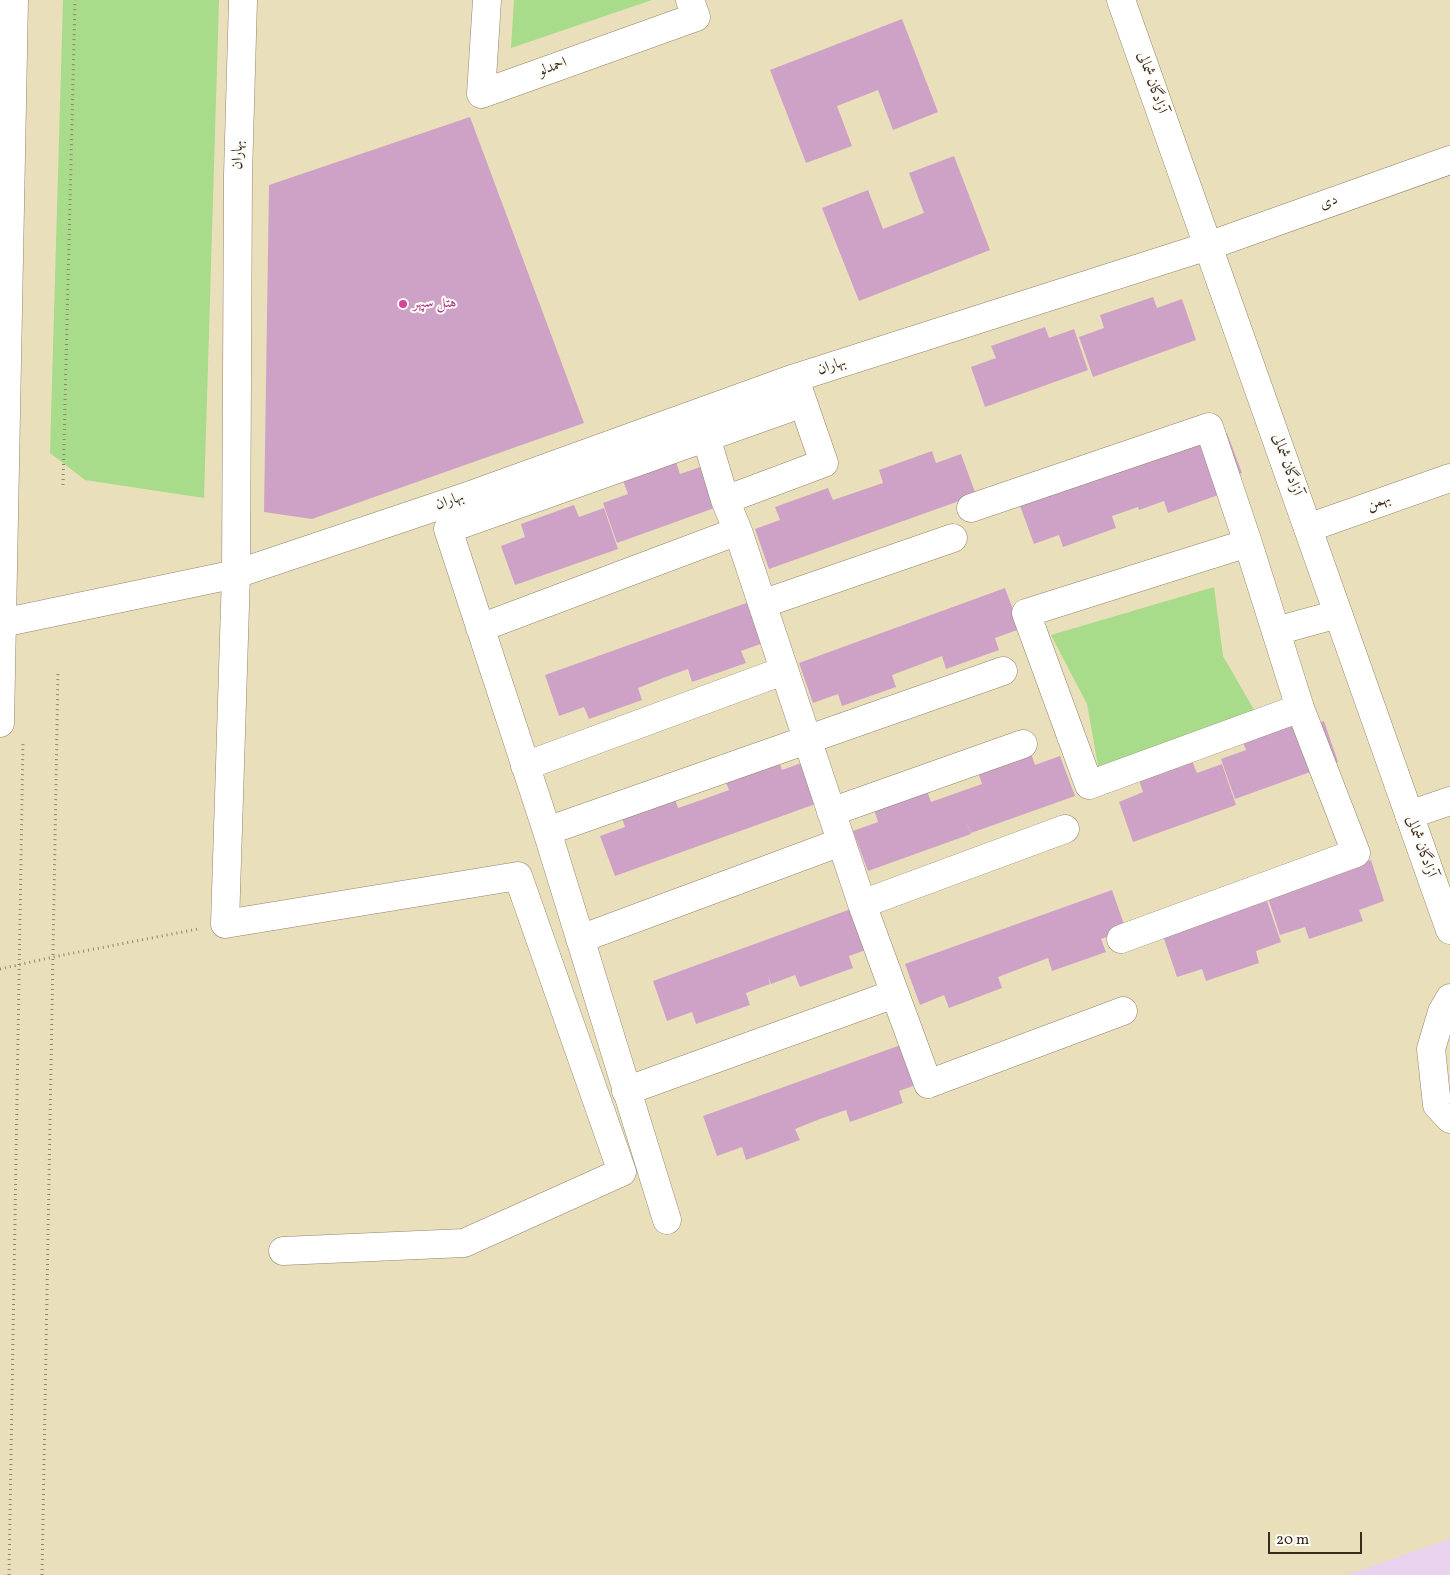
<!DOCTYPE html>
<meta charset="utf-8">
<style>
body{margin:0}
#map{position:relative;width:1450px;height:1575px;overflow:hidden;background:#eadfbb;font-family:Vollkorn,serif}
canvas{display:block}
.scale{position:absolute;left:1268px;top:1532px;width:94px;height:22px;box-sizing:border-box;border:2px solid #3b2a1e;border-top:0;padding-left:6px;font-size:15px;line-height:18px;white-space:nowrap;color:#3b2a1e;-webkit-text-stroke:4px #fdfcf7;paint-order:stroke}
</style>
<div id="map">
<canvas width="1450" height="1575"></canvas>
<div class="scale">20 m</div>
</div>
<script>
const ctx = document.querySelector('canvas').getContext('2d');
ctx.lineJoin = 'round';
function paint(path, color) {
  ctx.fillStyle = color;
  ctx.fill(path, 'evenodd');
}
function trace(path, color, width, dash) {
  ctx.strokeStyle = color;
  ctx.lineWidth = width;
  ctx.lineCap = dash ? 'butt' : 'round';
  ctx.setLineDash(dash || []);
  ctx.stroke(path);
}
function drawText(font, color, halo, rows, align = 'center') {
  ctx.font = font + ' Vollkorn,Amiri,serif';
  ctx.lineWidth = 4;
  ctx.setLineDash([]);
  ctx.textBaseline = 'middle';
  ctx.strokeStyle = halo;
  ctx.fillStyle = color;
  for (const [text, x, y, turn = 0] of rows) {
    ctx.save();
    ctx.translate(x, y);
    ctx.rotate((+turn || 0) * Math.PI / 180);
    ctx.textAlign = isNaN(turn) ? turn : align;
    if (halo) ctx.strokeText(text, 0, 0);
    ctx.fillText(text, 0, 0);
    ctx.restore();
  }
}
paint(new Path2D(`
 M 1450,1539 L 1450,1575 L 1346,1575 Z`), '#e8d2ee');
paint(new Path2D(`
 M 63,0 L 219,0 L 204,498 L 85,480 L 50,453 Z
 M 514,0 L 652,0 L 511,48 Z
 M 1214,587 L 1223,656 L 1261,722 L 1099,771 L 1087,704 L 1051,635 Z`), '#a8db8a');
paint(new Path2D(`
 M 902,19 L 938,112 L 893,130 L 878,90 L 837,106 L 852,146 L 806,163 L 770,70 Z
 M 470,117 L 584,423 L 312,519 L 264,512 L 269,185 Z
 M 954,156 L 990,250 L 859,301 L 822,208 L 868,190 L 883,229 L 924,213 L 909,173 Z
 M 1153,297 L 1157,308 L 1182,299 L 1196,340 L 1093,377 L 1079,337 L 1104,328 L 1100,315 Z
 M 1045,327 L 1049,338 L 1074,329 L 1088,370 L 985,407 L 971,367 L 996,358 L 991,346 Z
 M 1227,433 L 1242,473 L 1217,482 L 1221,494 L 1168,513 L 1164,501 L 1139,510 L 1138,507 L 1112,516 L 1116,528 L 1063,547 L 1059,535 L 1034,544 L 1019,503 L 1124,470 Z
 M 932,451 L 936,463 L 961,454 L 976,495 L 769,569 L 755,529 L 780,520 L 775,507 L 828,488 L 833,500 L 883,483 L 879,470 Z
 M 676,462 L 680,474 L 706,465 L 720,506 L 617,543 L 603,503 L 628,494 L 623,481 Z
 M 574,505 L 579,517 L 604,508 L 618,549 L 515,585 L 501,546 L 525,537 L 521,524 Z
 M 1005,588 L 1020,629 L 995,638 L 999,650 L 946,669 L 942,656 L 916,666 L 892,675 L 896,687 L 842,706 L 838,694 L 813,703 L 799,663 Z
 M 752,601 L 766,642 L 741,651 L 746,663 L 692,682 L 688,669 L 663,678 L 638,688 L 642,700 L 589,719 L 584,707 L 559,716 L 545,675 Z
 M 1294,718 L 1299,730 L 1324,721 L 1338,762 L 1235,799 L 1221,759 L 1246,750 L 1241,738 Z
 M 1031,753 L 1035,765 L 1060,756 L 1075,796 L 971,833 L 966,821 L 971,834 L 868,871 L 853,831 L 878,822 L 874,809 L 927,790 L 931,802 L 982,784 L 978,772 Z
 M 778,759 L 782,770 L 807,761 L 821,802 L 615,876 L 600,836 L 625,827 L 621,815 L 674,796 L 678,808 L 704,799 L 729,790 L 724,778 Z
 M 1192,761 L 1197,773 L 1222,764 L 1236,805 L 1133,842 L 1119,802 L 1143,792 L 1139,780 Z
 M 1371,860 L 1384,901 L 1359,910 L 1363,921 L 1309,939 L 1305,927 L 1280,935 L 1267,895 Z
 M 1112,890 L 1126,930 L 1101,939 L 1106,952 L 1052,971 L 1048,958 L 998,977 L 1002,988 L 949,1008 L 944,995 L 920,1005 L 905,964 Z
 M 1267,901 L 1281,942 L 1256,951 L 1259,963 L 1206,981 L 1202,969 L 1177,977 L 1163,936 Z
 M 859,906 L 874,947 L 849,956 L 853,968 L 800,987 L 795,975 L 771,984 L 768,976 L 770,984 L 746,993 L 750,1005 L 696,1024 L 692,1012 L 667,1021 L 653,981 Z
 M 909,1042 L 924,1082 L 899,1091 L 903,1103 L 850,1122 L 846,1110 L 820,1119 L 795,1129 L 800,1140 L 746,1160 L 742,1147 L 717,1156 L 703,1116 Z`), '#cea2c7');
const street = new Path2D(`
 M 243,0 L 238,175 L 236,574 L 225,924 L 518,876 L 622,1172 L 464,1243 L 283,1251
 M 487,0 L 481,94 L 696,17 L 690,0
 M 706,437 L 725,500 L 738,531 L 862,904 L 928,1084 L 1123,1011
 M 725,500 L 824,463 L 797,385
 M 971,508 L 1209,427 L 1248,543
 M 1308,528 L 1450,478
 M 1248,543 L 1300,708 L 1089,785 L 1026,613 Z
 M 762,604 L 953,538
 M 480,628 L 738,531
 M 1276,631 L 1338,614
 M 525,766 L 783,671
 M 831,812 L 1023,744
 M 1409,815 L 1450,801
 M 547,831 L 1003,671
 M 862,904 L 1065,829
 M 580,939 L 841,842
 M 1121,939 L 1356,853 L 1300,708
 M 626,1091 L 894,994
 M 667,1220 L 547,831 L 448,529 L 803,403`);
const secondary = new Path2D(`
 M 1121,0 L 1450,930
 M 2,623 L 236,574 L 468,496 L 795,378 L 1208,246 L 1450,160
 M 0,723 L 14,0
 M 1450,998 L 1442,1012 L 1431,1049 L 1437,1105 L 1450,1119`);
trace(street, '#92846c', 29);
trace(secondary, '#92846c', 29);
trace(new Path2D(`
 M 63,485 L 75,0
 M 0,969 L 53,957 L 198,929
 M 9,1575 L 23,741
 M 42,1575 L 58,671`), '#92846c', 3, [1, 4]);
trace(street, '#fff', 28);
trace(secondary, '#fff', 28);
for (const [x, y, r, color] of [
 [403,304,5,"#d1479c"]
]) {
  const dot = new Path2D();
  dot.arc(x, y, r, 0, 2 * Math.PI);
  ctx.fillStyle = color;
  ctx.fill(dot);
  trace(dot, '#fdfcf7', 2);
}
drawText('15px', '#3b2a1e', '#fdfcf7', [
 ["احمدلو",553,68,-20],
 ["آزادگان شمالی",1151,83,71],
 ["بهاران",239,155,-89],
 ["دی",1329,203,-20],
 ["بهاران",832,367,-18],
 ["آزادگان شمالی",1286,465,71],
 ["بهاران",450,502,-19],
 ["بهمن",1379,503,-19],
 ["آزادگان شمالی",1420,847,70]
]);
drawText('15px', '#b23c85', '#fdfcf7', [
 ["هتل سپهر",413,304]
], 'left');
</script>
